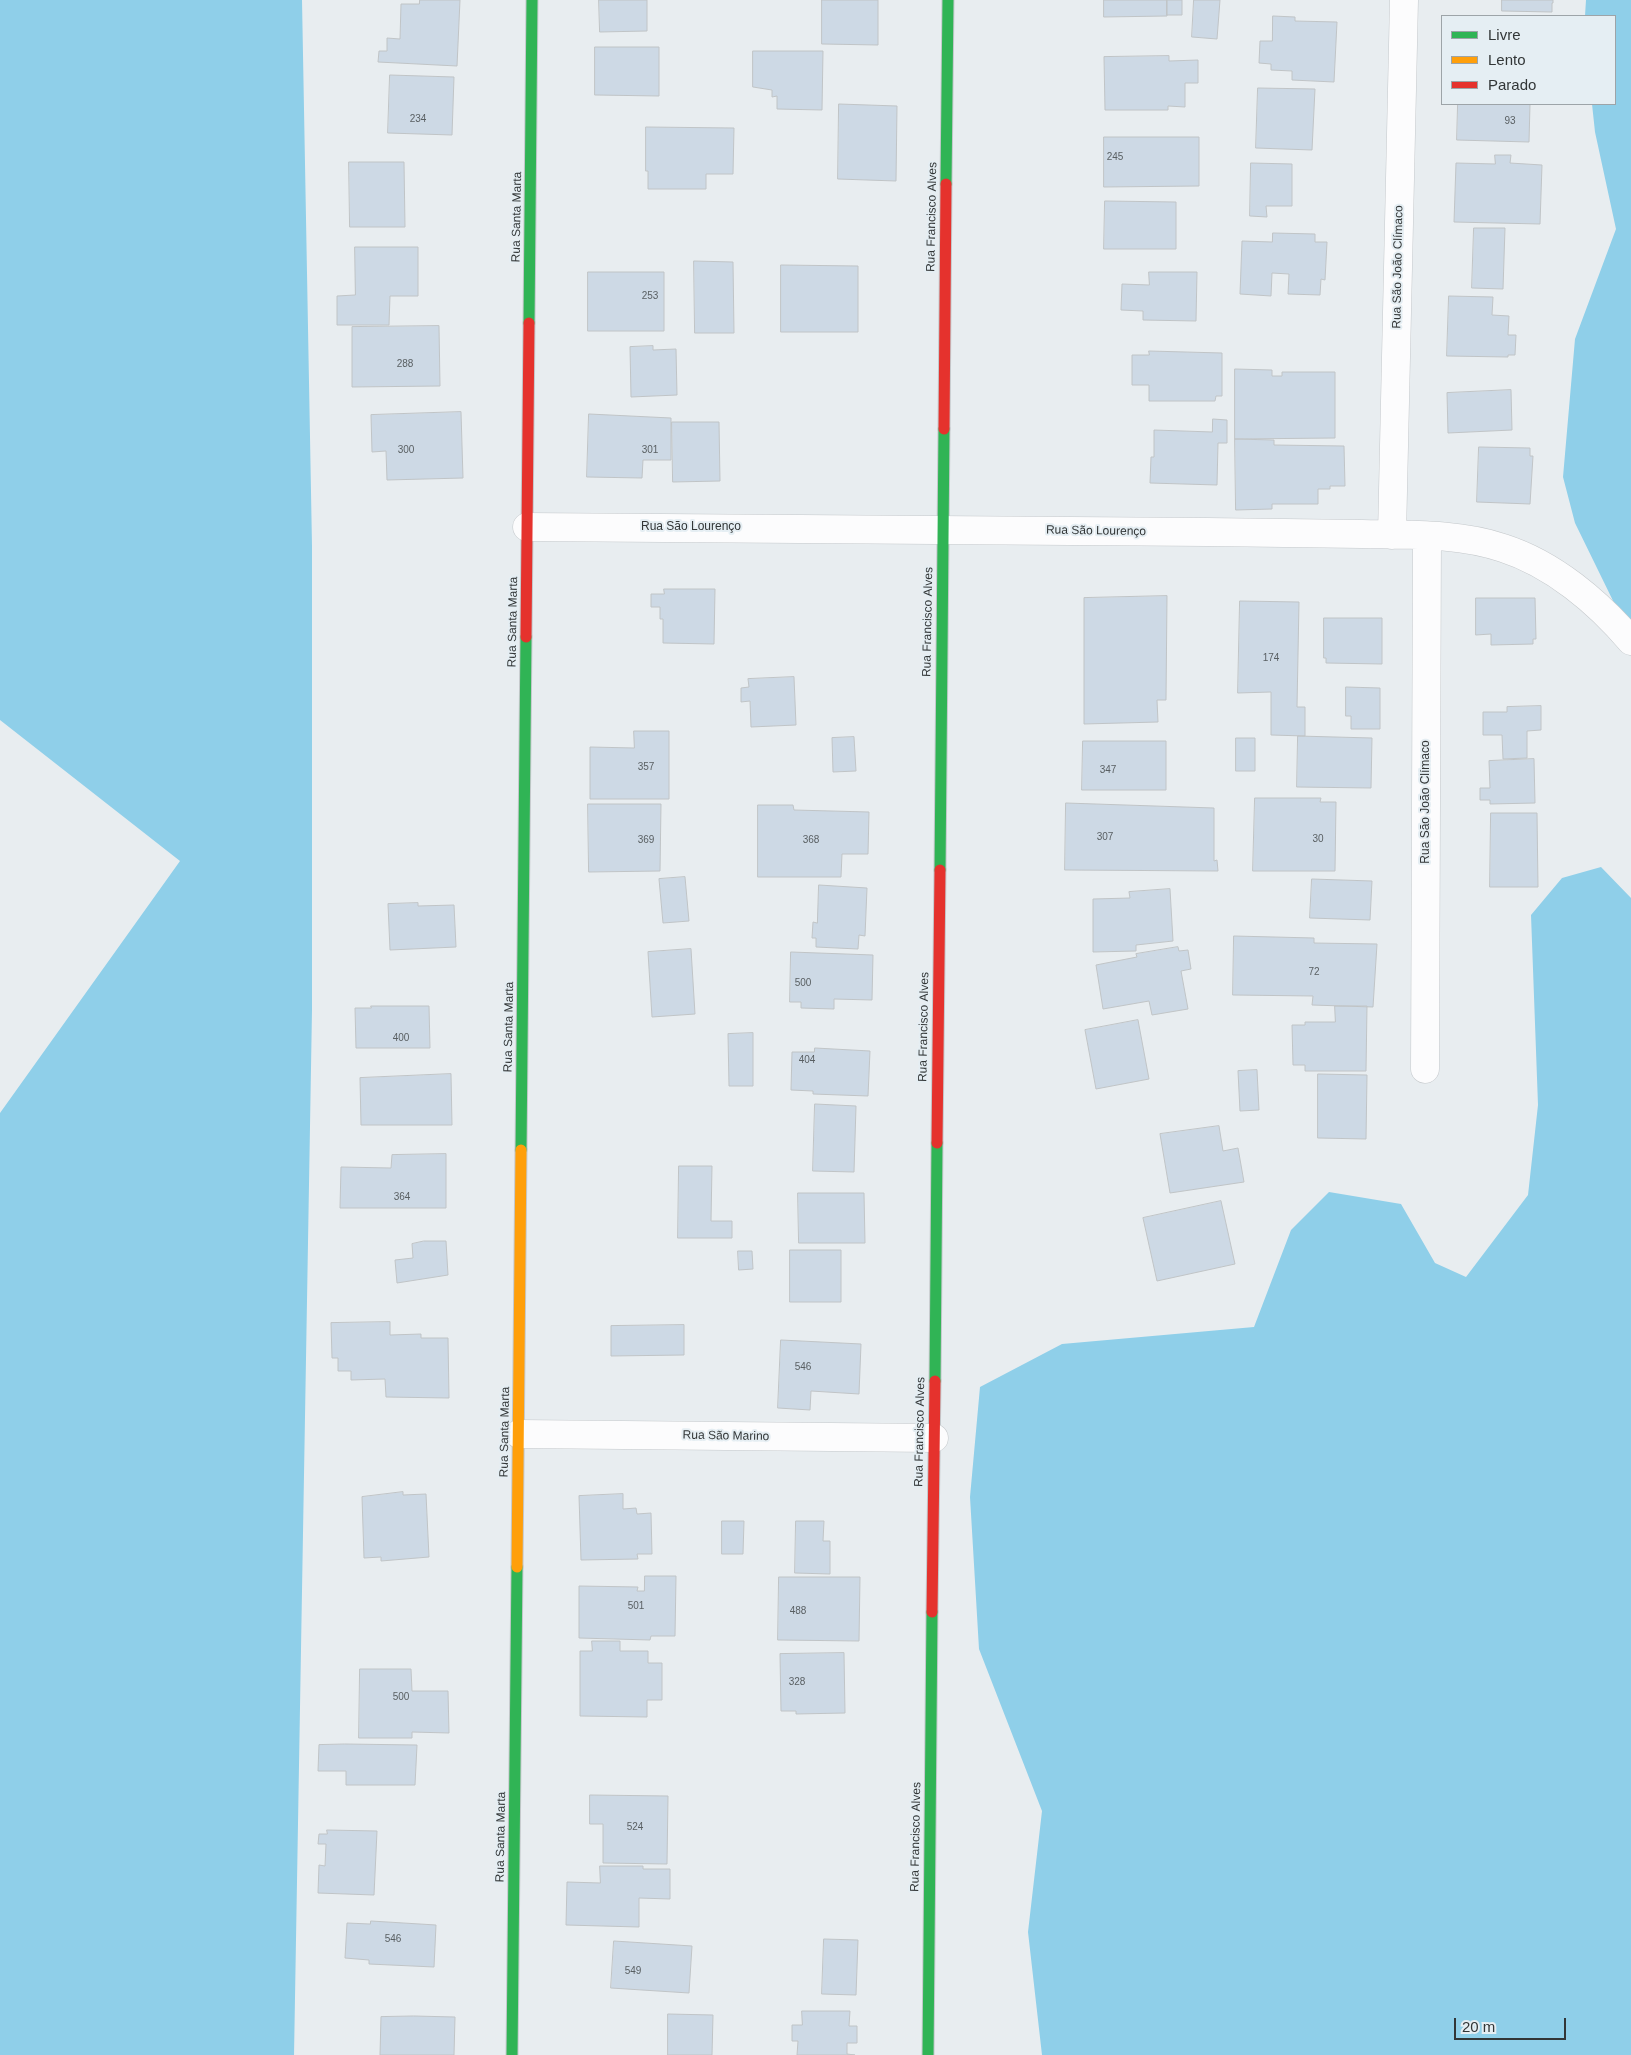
<!DOCTYPE html>
<meta charset="utf-8">
<style>
body{margin:0}
#map{position:relative;width:1631px;height:2055px;overflow:hidden;background:#e8edf0;font-family:Helvetica,sans-serif}
canvas{display:block}
.legend{position:absolute;left:1441px;top:15px;width:175px;height:90px;box-sizing:border-box;background:#e5eef3;border:1px solid #9da4a8;margin:0;padding:6px 9px;list-style:none;font-size:15px;color:#323637}
.legend li{display:flex;align-items:center;gap:10px;height:25px}
.legend b{width:25px;border:1px solid #9da4a8}
.scale{position:absolute;left:1454px;top:2018px;width:112px;height:22px;box-sizing:border-box;border:2px solid #323637;border-top:0;padding-left:6px;font-size:15px;line-height:18px;white-space:nowrap;color:#323637;-webkit-text-stroke:4px #e5eef3;paint-order:stroke}
</style>
<div id="map">
<canvas width="1631" height="2055"></canvas>
<ul class="legend">
<li><b style="height:6px;background:#30b455"></b>Livre</li>
<li><b style="height:6px;background:#ff9f0a"></b>Lento</li>
<li><b style="height:6px;background:#e5322d"></b>Parado</li>
</ul>
<div class="scale">20 m</div>
</div>
<script>
const ctx = document.querySelector('canvas').getContext('2d');
ctx.lineJoin = 'round';
function paint(path, color) {
  ctx.fillStyle = color;
  ctx.fill(path, 'evenodd');
}
function trace(path, color, width, dash) {
  ctx.strokeStyle = color;
  ctx.lineWidth = width;
  ctx.lineCap = dash ? 'butt' : 'round';
  ctx.setLineDash(dash || []);
  ctx.stroke(path);
}
function drawText(font, color, halo, rows, align = 'center') {
  ctx.font = font + ' Helvetica,sans-serif';
  ctx.lineWidth = 4;
  ctx.setLineDash([]);
  ctx.textBaseline = 'middle';
  ctx.strokeStyle = halo;
  ctx.fillStyle = color;
  for (const [text, x, y, turn = 0] of rows) {
    ctx.save();
    ctx.translate(x, y);
    ctx.rotate((+turn || 0) * Math.PI / 180);
    ctx.textAlign = isNaN(turn) ? turn : align;
    if (halo) ctx.strokeText(text, 0, 0);
    ctx.fillText(text, 0, 0);
    ctx.restore();
  }
}
paint(new Path2D(`
 M 0,0 L 302,0 L 312,546 L 312,1010 L 294,2055 L 0,2055 L 0,1113 L 180,861 L 0,720 Z
 M 1586,0 L 1631,0 L 1631,626 L 1618,611 L 1575,523 L 1563,477 L 1575,339 L 1616,229 L 1595,132 L 1592,104 L 1615,104 L 1615,16 L 1585,16 Z
 M 1601,867 L 1631,898 L 1631,2055 L 1042,2055 L 1028,1932 L 1042,1811 L 979,1649 L 970,1497 L 980,1387 L 1062,1344 L 1254,1327 L 1291,1230 L 1329,1192 L 1401,1204 L 1435,1263 L 1466,1277 L 1528,1195 L 1538,1105 L 1531,915 L 1562,878 Z`), '#8fcfe9');
const building = new Path2D(`
 M 420,0 L 460,0 L 457,66 L 378,62 L 379,51 L 387,51 L 387,38 L 400,39 L 401,4 L 419,4 Z
 M 599,0 L 647,0 L 647,31 L 600,32 Z
 M 822,0 L 878,0 L 878,45 L 822,44 Z
 M 1104,0 L 1167,0 L 1167,16 L 1104,17 Z
 M 1167,0 L 1182,0 L 1182,15 L 1167,15 Z
 M 1194,0 L 1220,0 L 1217,39 L 1192,37 Z
 M 1502,0 L 1553,0 L 1553,3 L 1552,3 L 1552,12 L 1502,11 Z
 M 1273,16 L 1295,17 L 1295,21 L 1337,22 L 1334,82 L 1292,80 L 1292,71 L 1271,70 L 1271,64 L 1259,63 L 1260,41 L 1272,41 Z
 M 595,47 L 659,47 L 659,96 L 595,95 Z
 M 753,51 L 823,51 L 822,110 L 777,109 L 777,96 L 772,97 L 772,90 L 753,87 Z
 M 1169,56 L 1169,61 L 1198,60 L 1198,83 L 1185,83 L 1185,107 L 1168,106 L 1168,110 L 1105,110 L 1104,57 Z
 M 390,75 L 454,77 L 452,135 L 388,133 Z
 M 1258,88 L 1315,89 L 1312,150 L 1256,148 Z
 M 839,104 L 897,106 L 896,181 L 838,179 Z
 M 1458,104 L 1530,104 L 1529,142 L 1457,140 Z
 M 646,127 L 734,128 L 733,174 L 706,174 L 706,189 L 648,189 L 648,171 L 646,171 Z
 M 1104,137 L 1199,137 L 1199,186 L 1104,187 Z
 M 1495,155 L 1511,155 L 1510,163 L 1542,165 L 1540,224 L 1454,222 L 1456,163 L 1495,164 Z
 M 349,162 L 404,162 L 405,227 L 350,227 Z
 M 1251,163 L 1292,164 L 1292,206 L 1266,206 L 1267,217 L 1250,216 Z
 M 1105,201 L 1176,202 L 1176,249 L 1104,249 Z
 M 1474,228 L 1505,228 L 1503,289 L 1472,288 Z
 M 1273,233 L 1315,234 L 1315,242 L 1327,242 L 1325,280 L 1321,279 L 1320,295 L 1288,294 L 1289,274 L 1272,273 L 1271,296 L 1240,294 L 1242,241 L 1272,242 Z
 M 355,247 L 418,247 L 418,296 L 390,296 L 389,325 L 337,325 L 337,296 L 355,295 Z
 M 694,261 L 733,262 L 734,333 L 695,333 Z
 M 781,265 L 858,266 L 858,332 L 781,332 Z
 M 588,272 L 664,272 L 664,331 L 588,331 Z
 M 1149,272 L 1197,272 L 1196,321 L 1143,320 L 1143,311 L 1121,310 L 1122,284 L 1149,285 Z
 M 1449,296 L 1493,297 L 1492,315 L 1509,316 L 1508,335 L 1516,335 L 1515,355 L 1508,355 L 1508,357 L 1447,356 Z
 M 439,326 L 440,386 L 352,387 L 352,327 Z
 M 653,346 L 653,350 L 676,349 L 677,395 L 631,397 L 630,347 Z
 M 1149,351 L 1222,353 L 1222,396 L 1216,396 L 1215,401 L 1149,401 L 1149,385 L 1132,385 L 1132,355 L 1149,355 Z
 M 1235,369 L 1272,370 L 1272,376 L 1282,376 L 1282,372 L 1335,372 L 1335,438 L 1235,439 Z
 M 1511,390 L 1512,430 L 1448,433 L 1447,393 Z
 M 461,412 L 463,478 L 387,480 L 386,451 L 372,452 L 371,415 Z
 M 589,414 L 671,418 L 671,460 L 643,460 L 642,478 L 587,477 Z
 M 1213,419 L 1227,420 L 1227,443 L 1218,443 L 1217,485 L 1150,483 L 1151,457 L 1154,457 L 1154,430 L 1212,432 Z
 M 672,422 L 719,422 L 720,481 L 673,482 Z
 M 1235,439 L 1274,440 L 1274,445 L 1344,446 L 1345,486 L 1330,486 L 1330,489 L 1318,489 L 1318,504 L 1272,504 L 1272,509 L 1236,510 Z
 M 1479,447 L 1530,448 L 1530,456 L 1533,456 L 1530,504 L 1477,502 Z
 M 664,589 L 715,589 L 714,644 L 663,643 L 663,619 L 660,619 L 660,607 L 651,607 L 651,594 L 664,594 Z
 M 1167,596 L 1166,700 L 1157,700 L 1158,722 L 1084,724 L 1084,598 Z
 M 1476,598 L 1535,598 L 1536,639 L 1533,639 L 1533,644 L 1491,645 L 1491,634 L 1476,635 Z
 M 1240,601 L 1299,602 L 1297,707 L 1305,707 L 1305,736 L 1271,735 L 1271,692 L 1238,693 Z
 M 1324,618 L 1382,618 L 1382,664 L 1326,663 L 1326,658 L 1324,658 Z
 M 794,677 L 796,725 L 751,727 L 750,701 L 741,702 L 741,688 L 749,687 L 748,679 Z
 M 1346,687 L 1380,688 L 1380,729 L 1351,729 L 1351,716 L 1346,716 Z
 M 1541,706 L 1541,730 L 1527,731 L 1527,758 L 1503,759 L 1502,735 L 1483,735 L 1483,712 L 1507,712 L 1507,707 Z
 M 634,731 L 669,731 L 669,799 L 590,799 L 590,747 L 634,748 Z
 M 1298,736 L 1372,738 L 1371,788 L 1297,787 Z
 M 854,737 L 856,771 L 833,772 L 832,738 Z
 M 1236,738 L 1255,738 L 1255,771 L 1236,771 Z
 M 1083,741 L 1166,741 L 1166,790 L 1082,790 Z
 M 1534,759 L 1535,803 L 1490,804 L 1490,800 L 1480,800 L 1480,788 L 1490,788 L 1489,761 Z
 M 1255,798 L 1321,798 L 1320,802 L 1336,802 L 1335,871 L 1253,871 Z
 M 1066,803 L 1214,808 L 1214,861 L 1217,860 L 1218,871 L 1065,870 Z
 M 588,804 L 661,804 L 660,871 L 589,872 Z
 M 758,805 L 793,805 L 794,810 L 869,812 L 868,854 L 842,854 L 841,877 L 758,877 Z
 M 1491,813 L 1537,813 L 1538,887 L 1490,887 Z
 M 685,877 L 689,921 L 663,923 L 659,879 Z
 M 1312,879 L 1372,881 L 1370,920 L 1310,918 Z
 M 819,885 L 867,888 L 865,936 L 859,935 L 858,949 L 816,947 L 816,938 L 812,938 L 813,922 L 817,923 Z
 M 1170,889 L 1173,941 L 1136,945 L 1136,951 L 1093,952 L 1093,899 L 1130,898 L 1129,892 Z
 M 418,903 L 418,906 L 454,905 L 456,947 L 390,950 L 388,904 Z
 M 1234,936 L 1314,938 L 1314,943 L 1377,944 L 1373,1007 L 1312,1005 L 1313,996 L 1233,995 Z
 M 1178,947 L 1179,951 L 1188,950 L 1191,969 L 1181,971 L 1188,1009 L 1152,1015 L 1149,1001 L 1103,1009 L 1096,965 L 1137,957 L 1136,954 Z
 M 691,949 L 695,1014 L 652,1017 L 648,952 Z
 M 791,952 L 873,955 L 872,1000 L 834,999 L 834,1009 L 801,1008 L 801,1002 L 790,1002 Z
 M 371,1006 L 429,1006 L 430,1048 L 356,1048 L 355,1008 L 371,1008 Z
 M 1335,1006 L 1367,1006 L 1366,1071 L 1305,1071 L 1305,1065 L 1293,1065 L 1292,1025 L 1305,1025 L 1305,1022 L 1335,1022 Z
 M 1138,1020 L 1149,1079 L 1096,1089 L 1085,1030 Z
 M 753,1033 L 753,1086 L 729,1086 L 728,1034 Z
 M 815,1048 L 870,1051 L 868,1096 L 813,1094 L 813,1091 L 791,1090 L 792,1052 L 814,1052 Z
 M 1257,1070 L 1259,1110 L 1240,1111 L 1238,1071 Z
 M 451,1074 L 452,1125 L 361,1125 L 360,1078 Z
 M 1318,1074 L 1367,1075 L 1366,1139 L 1318,1138 Z
 M 815,1104 L 856,1106 L 854,1172 L 813,1171 Z
 M 1219,1126 L 1223,1151 L 1238,1148 L 1244,1182 L 1170,1193 L 1160,1134 Z
 M 446,1154 L 446,1208 L 340,1208 L 341,1167 L 391,1168 L 392,1155 Z
 M 679,1166 L 712,1166 L 711,1221 L 732,1221 L 732,1238 L 678,1238 Z
 M 798,1193 L 864,1193 L 865,1243 L 799,1243 Z
 M 1221,1201 L 1235,1264 L 1157,1281 L 1143,1218 Z
 M 424,1241 L 446,1241 L 448,1275 L 397,1283 L 395,1260 L 413,1258 L 412,1244 Z
 M 790,1250 L 841,1250 L 841,1302 L 790,1302 Z
 M 738,1251 L 752,1251 L 753,1269 L 739,1270 Z
 M 390,1322 L 390,1335 L 421,1334 L 421,1338 L 448,1338 L 449,1398 L 386,1397 L 385,1379 L 351,1380 L 351,1371 L 338,1371 L 338,1358 L 332,1358 L 331,1323 Z
 M 684,1325 L 684,1355 L 611,1356 L 611,1326 Z
 M 781,1340 L 861,1344 L 859,1394 L 811,1391 L 810,1410 L 778,1408 Z
 M 403,1492 L 403,1495 L 426,1494 L 429,1557 L 381,1561 L 381,1557 L 364,1558 L 362,1497 Z
 M 623,1494 L 623,1509 L 636,1508 L 637,1514 L 651,1513 L 652,1554 L 637,1554 L 638,1559 L 581,1560 L 579,1496 Z
 M 722,1521 L 744,1521 L 743,1554 L 722,1554 Z
 M 796,1521 L 824,1521 L 823,1541 L 830,1541 L 830,1574 L 795,1573 Z
 M 645,1576 L 676,1576 L 675,1636 L 651,1636 L 650,1640 L 579,1638 L 579,1586 L 638,1587 L 637,1591 L 644,1591 Z
 M 779,1577 L 860,1577 L 859,1641 L 778,1640 Z
 M 592,1641 L 620,1641 L 620,1651 L 648,1651 L 648,1663 L 662,1663 L 662,1700 L 647,1700 L 647,1717 L 580,1716 L 580,1651 L 592,1651 Z
 M 844,1653 L 845,1713 L 796,1714 L 796,1711 L 781,1711 L 780,1654 Z
 M 360,1669 L 411,1669 L 412,1691 L 448,1691 L 449,1733 L 412,1732 L 412,1738 L 359,1738 Z
 M 345,1744 L 417,1745 L 415,1785 L 346,1785 L 346,1771 L 318,1771 L 319,1745 Z
 M 590,1795 L 668,1796 L 667,1864 L 603,1863 L 603,1824 L 590,1824 Z
 M 327,1830 L 377,1831 L 374,1895 L 318,1893 L 319,1865 L 325,1866 L 326,1844 L 318,1844 L 319,1834 L 327,1834 Z
 M 600,1866 L 643,1866 L 643,1869 L 670,1869 L 670,1899 L 639,1898 L 639,1927 L 566,1925 L 567,1882 L 600,1883 Z
 M 371,1921 L 436,1925 L 434,1967 L 369,1964 L 369,1960 L 345,1958 L 347,1923 L 370,1924 Z
 M 824,1939 L 858,1940 L 856,1995 L 822,1994 Z
 M 614,1941 L 692,1946 L 689,1993 L 611,1988 Z
 M 802,2011 L 850,2011 L 849,2026 L 857,2026 L 857,2043 L 847,2043 L 847,2054 L 855,2055 L 797,2055 L 798,2041 L 792,2041 L 792,2025 L 802,2025 Z
 M 668,2014 L 713,2015 L 712,2055 L 668,2055 Z
 M 414,2016 L 455,2017 L 454,2055 L 380,2055 L 381,2017 Z`);
paint(building, '#cdd9e5');
trace(building, '#c0c4c6', 1);
const street = new Path2D(`
 M 527,527 C 754,528 981,529 1207,532 C 1259,533 1310,533 1362,534 C 1408,535 1458,533 1503,548 C 1553,564 1598,602 1631,641
 M 1392,535 L 1404,0
 M 1425,1069 L 1427,536
 M 519,1434 L 934,1438`);
const fast = new Path2D(`
 M 946,184 L 948,0
 M 529,323 L 532,0
 M 940,870 L 944,429
 M 521,1150 L 526,637
 M 935,1381 L 937,1143
 M 512,2055 L 517,1567
 M 928,2055 L 932,1612`);
const slow = new Path2D(`
 M 517,1567 L 521,1150`);
const jam = new Path2D(`
 M 944,429 L 946,184
 M 526,637 L 529,323
 M 937,1143 L 940,870
 M 932,1612 L 935,1381`);
trace(street, '#c4c8cb', 29);
trace(fast, '#c4c8cb', 13);
trace(slow, '#c4c8cb', 13);
trace(jam, '#c4c8cb', 13);
trace(street, '#fcfcfd', 28);
trace(fast, '#30b455', 11);
trace(slow, '#ff9f0a', 11);
trace(jam, '#e5322d', 11);
drawText('10px', '#595f62', null, [
 ["234",418,119],
 ["93",1510,121],
 ["245",1115,157],
 ["253",650,296],
 ["288",405,364],
 ["300",406,450],
 ["301",650,450],
 ["174",1271,658],
 ["357",646,767],
 ["347",1108,770],
 ["307",1105,837],
 ["30",1318,839],
 ["369",646,840],
 ["368",811,840],
 ["72",1314,972],
 ["500",803,983],
 ["400",401,1038],
 ["404",807,1060],
 ["364",402,1197],
 ["546",803,1367],
 ["501",636,1606],
 ["488",798,1611],
 ["328",797,1682],
 ["500",401,1697],
 ["524",635,1827],
 ["546",393,1939],
 ["549",633,1971]
]);
drawText('12px', '#323637', '#e5eef3', [
 ["Rua Santa Marta",517,217,-89],
 ["Rua Francisco Alves",932,217,-89],
 ["Rua São João Clímaco",1398,267,-89],
 ["Rua São Lourenço",691,527],
 ["Rua São Lourenço",1096,531,1],
 ["Rua Santa Marta",513,622,-89],
 ["Rua Francisco Alves",928,622,-89],
 ["Rua São João Clímaco",1426,802,-90],
 ["Rua Santa Marta",509,1027,-89],
 ["Rua Francisco Alves",924,1027,-89],
 ["Rua Santa Marta",505,1432,-89],
 ["Rua Francisco Alves",920,1432,-89],
 ["Rua São Marino",726,1436,1],
 ["Rua Santa Marta",501,1837,-89],
 ["Rua Francisco Alves",916,1837,-89]
]);
</script>
